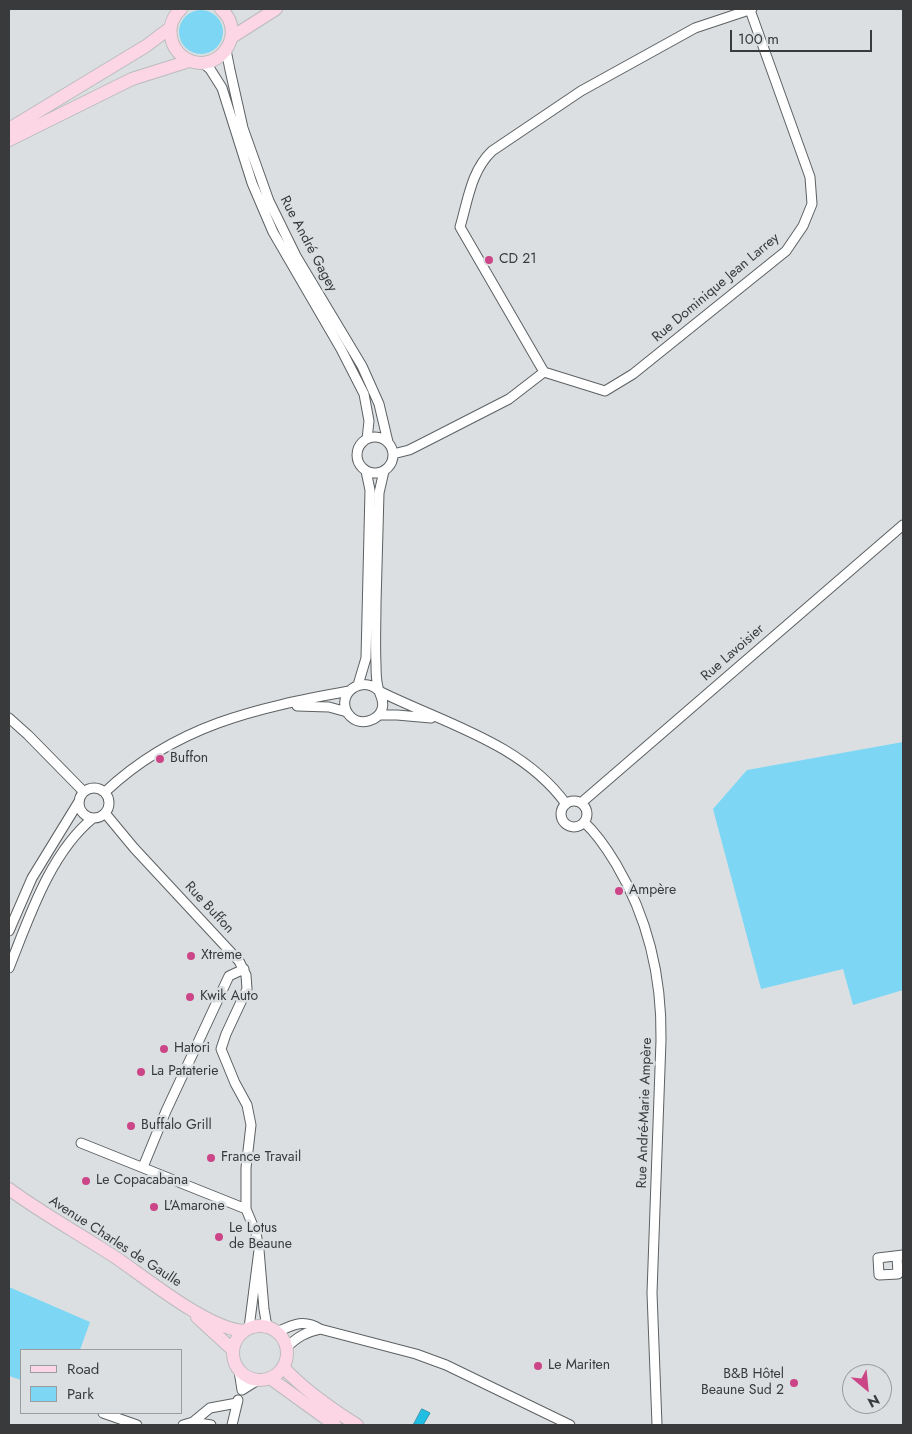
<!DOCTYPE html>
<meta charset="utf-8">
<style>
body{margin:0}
#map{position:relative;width:912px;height:1434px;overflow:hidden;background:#dbdfe1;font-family:Jost,sans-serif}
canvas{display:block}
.frame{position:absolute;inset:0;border:10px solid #383a3b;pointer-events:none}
.legend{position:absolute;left:20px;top:1349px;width:162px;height:65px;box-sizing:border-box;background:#dbdfe1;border:1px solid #9a9d9f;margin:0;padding:6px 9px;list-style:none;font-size:15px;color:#383a3b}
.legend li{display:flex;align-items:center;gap:10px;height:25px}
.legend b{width:25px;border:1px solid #9a9d9f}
.north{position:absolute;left:842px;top:1364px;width:50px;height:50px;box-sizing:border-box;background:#dbdfe1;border:1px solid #9a9d9f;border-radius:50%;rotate:152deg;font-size:14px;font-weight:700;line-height:20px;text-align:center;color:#383a3b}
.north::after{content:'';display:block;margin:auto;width:18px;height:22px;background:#cb4587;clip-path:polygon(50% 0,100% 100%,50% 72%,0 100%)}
.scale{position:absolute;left:730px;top:30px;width:142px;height:22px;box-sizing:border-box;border:2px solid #383a3b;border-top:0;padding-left:6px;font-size:15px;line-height:18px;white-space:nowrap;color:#383a3b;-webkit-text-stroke:4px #dbdfe1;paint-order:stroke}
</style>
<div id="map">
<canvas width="912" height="1434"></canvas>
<div class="frame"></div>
<ul class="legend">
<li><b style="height:6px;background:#fdd6e5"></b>Road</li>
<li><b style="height:14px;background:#7dd7f4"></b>Park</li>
</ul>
<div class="north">N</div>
<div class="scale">100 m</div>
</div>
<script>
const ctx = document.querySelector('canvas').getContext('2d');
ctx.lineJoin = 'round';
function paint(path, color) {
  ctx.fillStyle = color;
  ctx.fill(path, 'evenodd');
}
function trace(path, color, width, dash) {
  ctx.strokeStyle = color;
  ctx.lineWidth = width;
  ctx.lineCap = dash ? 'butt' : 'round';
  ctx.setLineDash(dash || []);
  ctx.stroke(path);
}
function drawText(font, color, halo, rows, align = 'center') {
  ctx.font = font + ' Jost,sans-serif';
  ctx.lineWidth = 5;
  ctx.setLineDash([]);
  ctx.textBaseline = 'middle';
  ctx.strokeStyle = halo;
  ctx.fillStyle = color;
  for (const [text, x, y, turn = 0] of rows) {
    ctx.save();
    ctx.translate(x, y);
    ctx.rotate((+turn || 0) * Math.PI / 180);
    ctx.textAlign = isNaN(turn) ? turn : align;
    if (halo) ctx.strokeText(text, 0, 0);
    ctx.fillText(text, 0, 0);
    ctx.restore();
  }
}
paint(new Path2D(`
 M179 32a22 22 0 1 1 44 0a22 22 0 1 1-44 0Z
 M 903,742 L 903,990 L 853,1005 L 843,969 L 761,989 L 713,809 L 747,770 Z
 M 9,1287 L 90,1322 L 80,1350 L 21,1350 L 21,1380 L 9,1376 Z`), '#7dd7f4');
const water = new Path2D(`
 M 422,1409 L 430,1413 L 423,1425 L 414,1424 Z`);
paint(water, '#21bee4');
trace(water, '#2896b1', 1);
const minor = new Path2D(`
 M 226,50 L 230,70 L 243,128 L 269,201 L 296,256 L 362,366 L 379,404 L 388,442
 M 203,63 L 210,69 L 222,88 L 252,183 L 273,232 L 341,349 L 364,394 L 369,421 L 367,439
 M 544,372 L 605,391 L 633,374 L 786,251 L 803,226 L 812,204 L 810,177 L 750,10
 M 544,372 L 460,227 C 468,200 471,171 492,151 L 581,91 L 695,28 L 752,9
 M357 455a18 18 0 1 1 36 0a18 18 0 1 1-36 0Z
 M 393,454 L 409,450 L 423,443 L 509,399 L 544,372
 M 358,685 L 366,658 L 370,490 L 366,471
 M 378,690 C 357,673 333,700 351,717 C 361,726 378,721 382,709 C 385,700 379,695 378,687 C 376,680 376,672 376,664 C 375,644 376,623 376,603 C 377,566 378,530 379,493 L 384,471
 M 379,691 C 443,723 522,743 566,804
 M 297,706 L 329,707 L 347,712
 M 379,715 L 397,715 L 431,718
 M 9,718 L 28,735 L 83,791
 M79 803a15 15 0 1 1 30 0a15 15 0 1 1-30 0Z
 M 105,792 C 176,725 256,708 349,691
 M561 814a13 13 0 1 1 26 0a13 13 0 1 1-26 0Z
 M 581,803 L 903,525
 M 105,813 L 134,848 L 239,961 L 246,975 L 247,989 L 226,1034 L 221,1049 L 235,1083 L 247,1105 L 251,1125 L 246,1168 L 246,1209 L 256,1233 L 259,1250
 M 584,822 C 597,834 607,849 616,864 C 648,918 662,978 661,1040 L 652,1293 L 657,1425
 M 9,931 L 32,878 L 78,803
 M 9,968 C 29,918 50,853 93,818
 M 81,1143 L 246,1209
 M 143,1167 L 166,1111 L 229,976 L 244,969
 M 897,1256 L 898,1274 L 879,1275 L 878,1258 L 903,1255
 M 249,1328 L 259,1250 L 264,1309 L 267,1327
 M 320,1329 L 416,1354 L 446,1365 L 570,1425
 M 277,1332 C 294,1324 304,1319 320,1329 C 306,1332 297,1337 286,1348
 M 239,1371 L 242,1390 L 258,1380
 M 103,1413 L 137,1425
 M 183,1425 L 193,1422
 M 211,1425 L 193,1422 L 210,1408 L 237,1403
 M 232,1425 L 238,1400`);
const primary = new Path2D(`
 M 181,9 C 173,16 169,26 171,37 C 172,45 177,52 183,57 C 215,79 250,35 221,9
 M 232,37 L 276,9
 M 9,129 L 146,46 L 170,28
 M 9,140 L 132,79 L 189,61
 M 9,1189 C 43,1214 80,1234 115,1257 C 146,1278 208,1329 244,1331
 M 197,1317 L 233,1350
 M233 1353a27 27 0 1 1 54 0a27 27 0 1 1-54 0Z
 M 283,1367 C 304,1390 330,1408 357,1425
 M 270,1378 L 335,1425`);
trace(minor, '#5d6163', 11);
trace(primary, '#bbbcbc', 14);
trace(minor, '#fff', 9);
trace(primary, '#fdd6e5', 12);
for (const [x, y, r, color] of [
 [489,260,5,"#cb4587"],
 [160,759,5,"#cb4587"],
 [619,891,5,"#cb4587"],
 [191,956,5,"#cb4587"],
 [190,997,5,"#cb4587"],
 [164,1049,5,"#cb4587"],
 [141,1072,5,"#cb4587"],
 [131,1126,5,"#cb4587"],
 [211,1158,5,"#cb4587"],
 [86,1181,5,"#cb4587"],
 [154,1207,5,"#cb4587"],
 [219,1237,5,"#cb4587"],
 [538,1366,5,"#cb4587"],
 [794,1383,5,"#cb4587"]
]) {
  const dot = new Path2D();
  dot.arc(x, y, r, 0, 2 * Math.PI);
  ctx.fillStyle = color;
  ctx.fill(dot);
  trace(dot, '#dbdfe1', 2);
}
drawText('14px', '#383a3b', '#dbdfe1', [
 ["Rue André Gagey",308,244,62],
 ["Rue Dominique Jean Larrey",716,288,-40],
 ["Rue Lavoisier",733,653,-41],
 ["Rue Buffon",209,908,47],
 ["Rue André-Marie Ampère",645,1113,-88],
 ["Avenue Charles de Gaulle",115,1242,33]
]);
drawText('14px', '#383a3b', '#dbdfe1', [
 ["CD 21",499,260],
 ["Buffon",170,759],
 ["Ampère",629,891],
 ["Xtreme",201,956],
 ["Kwik Auto",200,997],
 ["Hatori",174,1049],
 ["La Pataterie",151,1072],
 ["Buffalo Grill",141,1126],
 ["France Travail",221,1158],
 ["Le Copacabana",96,1181],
 ["L'Amarone",164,1207],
 ["Le Lotus",229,1229],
 ["de Beaune",229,1245],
 ["Le Mariten",548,1366],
 ["B&B Hôtel",784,1375,"right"],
 ["Beaune Sud 2",784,1391,"right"]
], 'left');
</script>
